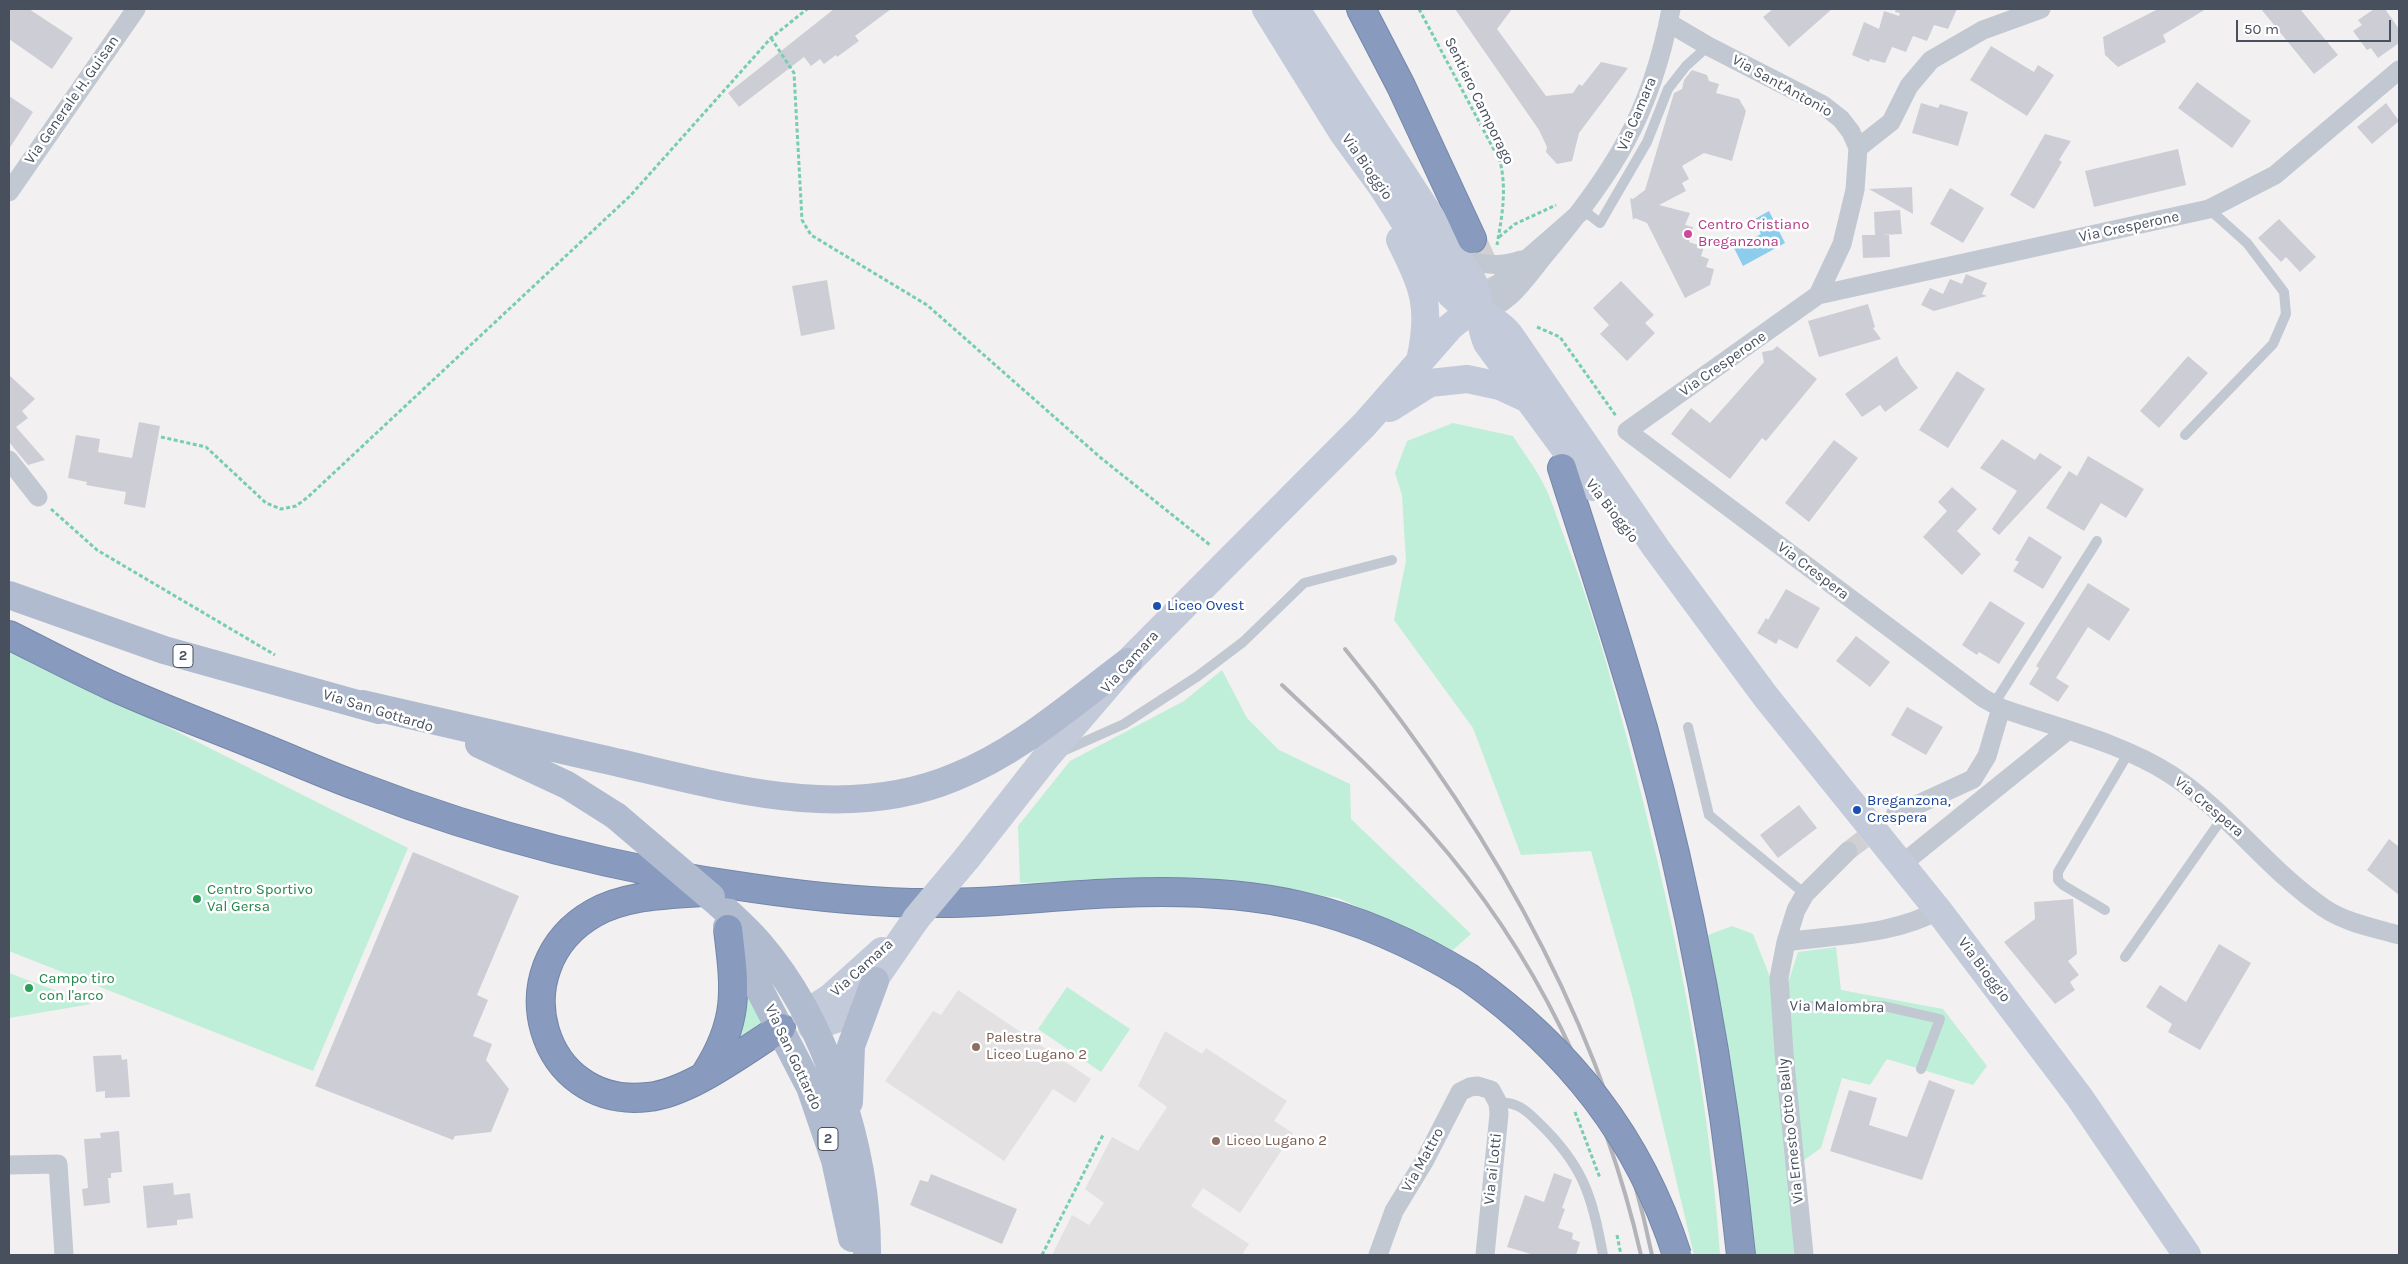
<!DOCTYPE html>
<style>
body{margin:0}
#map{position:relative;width:2408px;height:1264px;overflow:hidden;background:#f2f0f0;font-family:Karla,sans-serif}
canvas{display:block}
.frame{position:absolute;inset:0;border:10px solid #48505e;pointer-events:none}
.scale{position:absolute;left:2236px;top:20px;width:155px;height:22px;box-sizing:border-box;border:2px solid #48505e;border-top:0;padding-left:6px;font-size:15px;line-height:18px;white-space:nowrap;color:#48505e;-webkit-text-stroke:4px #fff;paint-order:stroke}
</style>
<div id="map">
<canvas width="2408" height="1264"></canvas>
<div class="frame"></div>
<div class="scale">50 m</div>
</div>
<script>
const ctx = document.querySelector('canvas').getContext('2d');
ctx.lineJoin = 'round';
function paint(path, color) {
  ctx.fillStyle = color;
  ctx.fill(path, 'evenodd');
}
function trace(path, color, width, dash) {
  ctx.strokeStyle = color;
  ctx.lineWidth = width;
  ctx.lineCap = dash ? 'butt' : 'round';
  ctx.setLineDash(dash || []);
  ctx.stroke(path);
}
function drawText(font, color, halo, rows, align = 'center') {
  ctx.font = font + ' Karla,sans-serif';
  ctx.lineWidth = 5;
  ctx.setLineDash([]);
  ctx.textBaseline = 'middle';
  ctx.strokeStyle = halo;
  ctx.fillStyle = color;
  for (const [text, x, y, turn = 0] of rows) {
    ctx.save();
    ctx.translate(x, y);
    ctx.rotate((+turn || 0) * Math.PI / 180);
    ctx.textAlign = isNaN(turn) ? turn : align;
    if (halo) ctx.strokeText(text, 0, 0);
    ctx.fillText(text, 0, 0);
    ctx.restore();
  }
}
paint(new Path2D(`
 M 958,990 L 1091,1079 L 1075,1103 L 1053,1089 L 1004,1161 L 885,1081 L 933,1011 L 941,1015 Z
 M 1165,1031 L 1202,1054 L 1206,1048 L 1287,1101 L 1274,1121 L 1293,1133 L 1240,1213 L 1203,1188 L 1191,1206 L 1249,1244 L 1242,1255 L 1052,1255 L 1072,1215 L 1089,1225 L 1104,1203 L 1085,1189 L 1112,1137 L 1138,1151 L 1167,1107 L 1138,1086 Z`), '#e3e1e2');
paint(new Path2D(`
 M 1453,423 L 1513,436 C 1523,452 1535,467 1543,483 C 1551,498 1556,515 1562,531 C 1588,597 1608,666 1626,735 C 1671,905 1708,1079 1720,1255 L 1694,1255 L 1633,999 L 1591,851 L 1521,855 L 1473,728 L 1394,620 L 1406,561 L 1402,495 L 1395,473 L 1407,441 Z
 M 9,647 L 408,848 L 313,1071 L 9,951 Z
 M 1222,670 L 1247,718 L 1279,750 L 1350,784 L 1351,819 L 1471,934 L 1453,950 L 1338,898 L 1203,878 L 1020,883 L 1018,826 L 1070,761 L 1184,701 Z
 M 1732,926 L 1753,934 L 1781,1005 L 1798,952 L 1836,947 L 1841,990 L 1943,1009 L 1987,1066 L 1973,1085 L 1887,1059 L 1870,1085 L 1842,1078 L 1821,1148 L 1796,1166 L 1805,1255 L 1753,1255 L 1737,1107 L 1706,936 Z
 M 9,973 L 91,1004 L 9,1018 Z
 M 1067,987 L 1130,1029 L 1101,1072 L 1038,1029 Z
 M 745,991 L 767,1022 L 738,1041 Z`), '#bfefd8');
paint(new Path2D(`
 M 1769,211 L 1785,243 L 1743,266 L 1734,248 L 1761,234 L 1753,220 Z`), '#8cccec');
paint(new Path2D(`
 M 9,9 L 29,9 L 73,38 L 52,69 L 9,39 Z
 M 834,9 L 891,9 L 855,36 L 859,41 L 837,57 L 836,55 L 824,64 L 820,59 L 811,66 L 804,57 L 739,107 L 728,93 Z
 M 1455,9 L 1512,9 L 1497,29 L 1546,96 L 1573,93 L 1579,84 L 1582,86 L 1601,62 L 1628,68 L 1579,133 L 1572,161 L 1557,164 L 1546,152 L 1547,147 L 1539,130 Z
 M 1773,9 L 1832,9 L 1789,47 L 1763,17 Z
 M 1896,9 L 1957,9 L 1948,29 L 1934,25 L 1927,41 L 1913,36 L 1906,52 L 1892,47 L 1885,63 L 1870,59 L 1869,62 L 1852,55 L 1864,22 L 1879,29 L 1884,11 L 1899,16 L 1900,13 L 1895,12 Z
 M 2158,9 L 2206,9 L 2163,35 L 2166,42 L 2118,67 L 2105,55 L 2103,37 Z
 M 2261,9 L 2300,9 L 2338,55 L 2314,74 Z
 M 2374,9 L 2385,9 L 2399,29 L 2399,43 L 2378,58 L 2371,48 L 2367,50 L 2353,31 L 2362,25 L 2358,20 Z
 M 1991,46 L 2034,72 L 2038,65 L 2054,75 L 2027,116 L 1970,80 Z
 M 1692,70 L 1707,75 L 1709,81 L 1719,84 L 1716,93 L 1739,99 L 1746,111 L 1732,161 L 1704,153 L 1682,166 L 1689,179 L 1682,183 L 1686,191 L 1659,205 L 1690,213 L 1685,225 L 1693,227 L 1689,242 L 1704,247 L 1701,256 L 1709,259 L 1706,267 L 1714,269 L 1710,285 L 1685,298 L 1647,223 L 1635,218 L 1633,220 L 1630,198 L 1633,199 L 1645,190 L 1674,93 L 1682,89 L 1684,80 Z
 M 2197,82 L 2251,121 L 2232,148 L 2178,108 Z
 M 9,96 L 33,112 L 9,149 Z
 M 1921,103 L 1938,108 L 1940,104 L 1968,112 L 1958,146 L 1912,133 Z
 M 2386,103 L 2399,121 L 2372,144 L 2357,127 Z
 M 2045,134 L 2071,141 L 2059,160 L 2062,162 L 2034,209 L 2010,195 Z
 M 2178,149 L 2186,185 L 2094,207 L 2085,171 Z
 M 1912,187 L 1913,214 L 1869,189 Z
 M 1950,188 L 1984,208 L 1963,243 L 1930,224 Z
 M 1900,210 L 1902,234 L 1883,235 L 1889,234 L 1890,257 L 1863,258 L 1862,235 L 1875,235 L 1874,212 Z
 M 2279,219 L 2316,257 L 2300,272 L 2286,257 L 2281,262 L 2258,238 Z
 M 1966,274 L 1987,283 L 1982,294 L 1987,296 L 1934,311 L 1921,305 L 1930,288 L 1943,294 L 1950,279 L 1962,284 Z
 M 827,280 L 835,329 L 801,336 L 792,286 Z
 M 1621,281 L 1654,315 L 1645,323 L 1655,333 L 1627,361 L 1600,334 L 1609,325 L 1593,308 Z
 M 1868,304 L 1875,327 L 1873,328 L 1881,339 L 1819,357 L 1808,321 Z
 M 1777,346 L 1817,379 L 1766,441 L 1762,438 L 1730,479 L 1671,434 L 1691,408 L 1710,423 L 1764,362 L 1762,352 L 1773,350 Z
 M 1897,356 L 1900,364 L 1918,388 L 1885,412 L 1880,405 L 1862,417 L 1845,394 Z
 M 2188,356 L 2208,373 L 2159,428 L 2140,411 Z
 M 1957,371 L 1985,389 L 1948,448 L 1919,430 Z
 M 9,375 L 35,399 L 22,411 L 28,418 L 16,427 L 45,460 L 28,465 L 9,442 Z
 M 139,422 L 160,426 L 145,508 L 124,504 L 126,492 L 86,485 L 87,482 L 68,478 L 76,435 L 100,439 L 98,452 L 132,458 Z
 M 2002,439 L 2035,460 L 2040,453 L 2062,467 L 1999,535 L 1992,529 L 2017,491 L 1980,468 Z
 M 1834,440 L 1858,458 L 1809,522 L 1785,503 Z
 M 2088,456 L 2144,489 L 2126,518 L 2101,503 L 2084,531 L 2046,508 L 2069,471 L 2077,476 Z
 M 1952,487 L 1977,509 L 1957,531 L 1981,554 L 1962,575 L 1923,537 L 1947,511 L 1938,502 Z
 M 2029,536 L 2062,557 L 2043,589 L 2013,571 L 2019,562 L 2015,560 Z
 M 2088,583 L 2130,609 L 2109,641 L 2088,627 L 2056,678 L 2069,686 L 2058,702 L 2029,684 L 2039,668 L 2036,666 Z
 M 1786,589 L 1820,608 L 1797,649 L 1779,639 L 1776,644 L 1757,633 L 1766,618 L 1768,620 Z
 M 1990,601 L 2025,623 L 1999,664 L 1979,652 L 1977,655 L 1962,645 Z
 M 1856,636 L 1890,662 L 1870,687 L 1836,661 Z
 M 1907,707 L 1943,727 L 1926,755 L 1891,735 Z
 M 1799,805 L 1817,828 L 1778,858 L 1760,835 Z
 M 2389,839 L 2399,847 L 2399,895 L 2367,870 Z
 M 413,852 L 519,896 L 477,995 L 488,1000 L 473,1036 L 492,1044 L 486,1060 L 509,1089 L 491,1132 L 455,1136 L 453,1140 L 315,1086 Z
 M 2073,899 L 2077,954 L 2068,961 L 2079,975 L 2070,982 L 2075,990 L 2055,1004 L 2004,942 L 2035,919 L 2034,902 Z
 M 2219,944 L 2251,963 L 2200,1050 L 2168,1032 L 2172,1024 L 2146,1007 L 2160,985 L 2186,1002 Z
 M 121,1055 L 122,1060 L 127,1059 L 130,1097 L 105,1098 L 105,1091 L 96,1092 L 93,1056 Z
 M 1929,1080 L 1955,1090 L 1922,1180 L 1830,1151 L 1849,1090 L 1877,1098 L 1869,1125 L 1907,1137 Z
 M 119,1131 L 122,1172 L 111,1173 L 111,1178 L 108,1178 L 110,1203 L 84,1206 L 82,1189 L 88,1188 L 84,1139 L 101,1138 L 100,1133 Z
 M 1554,1173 L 1572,1180 L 1562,1208 L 1565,1209 L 1558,1228 L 1573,1233 L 1572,1239 L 1580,1242 L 1576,1255 L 1534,1255 L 1507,1247 L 1525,1195 L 1544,1202 Z
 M 931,1174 L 1017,1209 L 1002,1244 L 910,1205 L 920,1180 L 928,1182 Z
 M 173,1183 L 174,1195 L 190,1193 L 193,1218 L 177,1220 L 177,1225 L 147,1228 L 143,1186 Z`), '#cdced5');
trace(new Path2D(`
 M 1848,851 L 1895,815`), '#d0d0d3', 19, [19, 9]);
trace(new Path2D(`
 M 1472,239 L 1505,312`), '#d0d0d3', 28, [28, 14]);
const highway = new Path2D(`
 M 1361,9 L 1401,86 L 1472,239
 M 1562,468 C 1590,555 1618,641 1643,728 C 1691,900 1723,1078 1741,1255
 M 9,635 C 43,652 77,670 112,686 C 158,707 206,725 253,744 C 289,758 324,774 360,787 C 485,835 619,870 752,888 C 814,897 879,904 942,903 C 1001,903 1059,895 1118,893 C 1254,887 1351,905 1468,977
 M 713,891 C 674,895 629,893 594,913 C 499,967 540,1110 648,1097 C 690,1093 745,1050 781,1028
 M 706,1073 C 740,1020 735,988 728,929`);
trace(highway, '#7386aa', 30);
trace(new Path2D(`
 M 1419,9 L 1500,161 C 1507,190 1502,216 1497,245
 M 771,38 L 794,73 L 802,220 L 811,235 L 927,305 L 1101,458 L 1210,545
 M 1499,237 L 1515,224 L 1556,205
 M 1537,327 L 1560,337 L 1616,416
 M 161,437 L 206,447 L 266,503 L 281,509 L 296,506 L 308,497 L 630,196 L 771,38 L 807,9
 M 51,509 L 97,550 L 275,655
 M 1575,1112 L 1600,1178
 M 1617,1235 L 1621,1255
 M 1042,1255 L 1103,1135`), '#77ceae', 3, [4, 2.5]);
trace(new Path2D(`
 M 1583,210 L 1600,223 L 1647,142 L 1668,89 L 1686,66 L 1708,46
 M 2185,435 L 2273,344 L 2286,314 L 2284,292 L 2247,243 L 2209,209
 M 1994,704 L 2097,541
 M 1688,727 L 1709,815 L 1805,894
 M 1061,752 L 1124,724 L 1198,676 L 1243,642 L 1304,583 L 1392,560
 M 2105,910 L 2063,885 L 2058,880 L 2058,872 L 2129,752
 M 2125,957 L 2223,817
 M 1782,1006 L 1883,1006 L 1940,1019 L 1921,1069
 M 1498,1103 C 1516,1101 1526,1110 1538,1122 C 1583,1165 1592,1195 1603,1255`), '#c1c8d2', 10);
trace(new Path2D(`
 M 1669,23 L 1708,46 L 1823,105 L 1841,119 L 1851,132 L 1858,148 L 1855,190 L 1842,244 L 1818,295 L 1627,431 L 1983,698 L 2001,708 C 2057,728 2120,742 2170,774 C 2228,812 2268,870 2324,908 C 2346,923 2375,928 2399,935
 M 1858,148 L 1891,122 L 1909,86 L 1931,60 L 1983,30 L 2041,9
 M 9,192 L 136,9
 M 1583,210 L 1488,293 L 1480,312 C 1510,305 1526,278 1544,256 C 1613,174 1651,115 1671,9
 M 1454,254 C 1476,265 1498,268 1521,260
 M 1818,295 L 2209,209 L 2275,175 L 2399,70
 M 9,460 L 38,497
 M 1895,815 L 1973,779 L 1987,756 L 2001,708
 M 1902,864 L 2067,731
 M 1786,942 L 1796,910 L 1805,894 L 1848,851
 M 9,1165 L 58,1164 L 64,1255
 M 1378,1255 L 1394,1211 L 1425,1160 L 1460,1092 L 1470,1087 L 1478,1086 L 1491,1090 L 1498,1103 L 1499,1114 L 1485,1255
 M 1804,1255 L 1784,1053 L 1779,978 L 1786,942 C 1834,935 1896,935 1938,910`), '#c1c8d2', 19);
trace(new Path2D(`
 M 1266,9 L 1343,133 L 1383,188 L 1451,295 C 1468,313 1491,313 1509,334 L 1656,548 L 1766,697 L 1938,910 L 2080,1098 L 2187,1255
 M 1296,9 L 1473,282 C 1481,302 1478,323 1487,343 L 1593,487
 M 1400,240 C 1424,288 1432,307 1420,361
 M 1390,408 L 1430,383 L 1467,379 L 1500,386 L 1526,398
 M 967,858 L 1044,760 L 1128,662 L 1365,424 L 1450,327 L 1461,318 L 1480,312
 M 805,1014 L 831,997 L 882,951
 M 812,1027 L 842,1017 L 858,1003 L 916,919`), '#c3cad9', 28);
trace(new Path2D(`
 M 9,595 L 164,650 L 379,710
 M 362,704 C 442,723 522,741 602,759 C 717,785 841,825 955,777 C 1020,751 1073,703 1128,662
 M 479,744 L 567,785 L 616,816
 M 711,897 C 727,911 743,925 758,942 C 827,1021 868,1151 867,1255
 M 727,927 L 810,1087 L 835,1160 L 852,1238
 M 849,1102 L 851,1046 L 875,981`), '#b0bbcf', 28);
trace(highway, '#889bbe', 28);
trace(new Path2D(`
 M 1345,649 C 1490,826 1605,1029 1652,1255
 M 1282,685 C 1332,732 1383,779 1429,831 C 1536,952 1605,1098 1641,1255`), '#b2b4ba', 4);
const highwayBridge = new Path2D(`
 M 1468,977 C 1569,1049 1639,1137 1677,1255`);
trace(highwayBridge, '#7386aa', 30, []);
trace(new Path2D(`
 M 916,919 L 967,858`), '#c3cad9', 28);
trace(new Path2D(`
 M 616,816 L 711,897`), '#b0bbcf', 28);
trace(highwayBridge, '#889bbe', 28);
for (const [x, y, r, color] of [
 [1688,234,5,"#d1479c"],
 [1157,606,5,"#1a4fb4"],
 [1857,810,5,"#1a4fb4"],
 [197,899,5,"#2e9e5b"],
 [29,988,5,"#2e9e5b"],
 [976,1047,5,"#8d6e63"],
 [1216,1141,5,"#8d6e63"]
]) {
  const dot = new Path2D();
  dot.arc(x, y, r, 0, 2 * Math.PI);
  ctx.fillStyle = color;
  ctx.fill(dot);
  trace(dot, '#fff', 2);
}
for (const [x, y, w] of [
 [183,656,20],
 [828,1139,20]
]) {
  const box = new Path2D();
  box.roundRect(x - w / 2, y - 11.5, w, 23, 4);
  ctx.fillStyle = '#fff';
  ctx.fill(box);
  trace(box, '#48505e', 1);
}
drawText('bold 14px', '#48505e', null, [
 ["2",183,656],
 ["2",828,1139]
]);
drawText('15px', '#48505e', '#fff', [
 ["Via Sant'Antonio",1782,86,29],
 ["Via Generale H. Guisan",72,100,-55],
 ["Sentiero Camporago",1479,101,64],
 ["Via Camara",1637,114,-67],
 ["Via Bioggio",1367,167,55],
 ["Via Cresperone",2129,227,-12],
 ["Via Cresperone",1723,364,-35],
 ["Via Bioggio",1612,511,52],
 ["Via Crespera",1813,571,37],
 ["Via Camara",1130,662,-48],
 ["Via San Gottardo",378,711,17],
 ["Via Crespera",2209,807,40],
 ["Via Camara",862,968,-42],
 ["Via Bioggio",1984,970,53],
 ["Via Malombra",1837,1007,1],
 ["Via San Gottardo",793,1057,65],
 ["Via Ernesto Otto Bally",1791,1131,-96],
 ["Via Mattro",1423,1160,-61],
 ["Via ai Lotti",1493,1169,-84]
]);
drawText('15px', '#b23c85', '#fff', [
 ["Centro Cristiano",1698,225],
 ["Breganzona",1698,242]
], 'left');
drawText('15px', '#164399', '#fff', [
 ["Liceo Ovest",1167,606],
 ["Breganzona,",1867,801],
 ["Crespera",1867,818]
], 'left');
drawText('15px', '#27864d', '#fff', [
 ["Centro Sportivo",207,890],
 ["Val Gersa",207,907],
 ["Campo tiro",39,979],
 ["con l'arco",39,996]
], 'left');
drawText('15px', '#785e54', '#fff', [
 ["Palestra",986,1038],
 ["Liceo Lugano 2",986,1055],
 ["Liceo Lugano 2",1226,1141]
], 'left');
</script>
